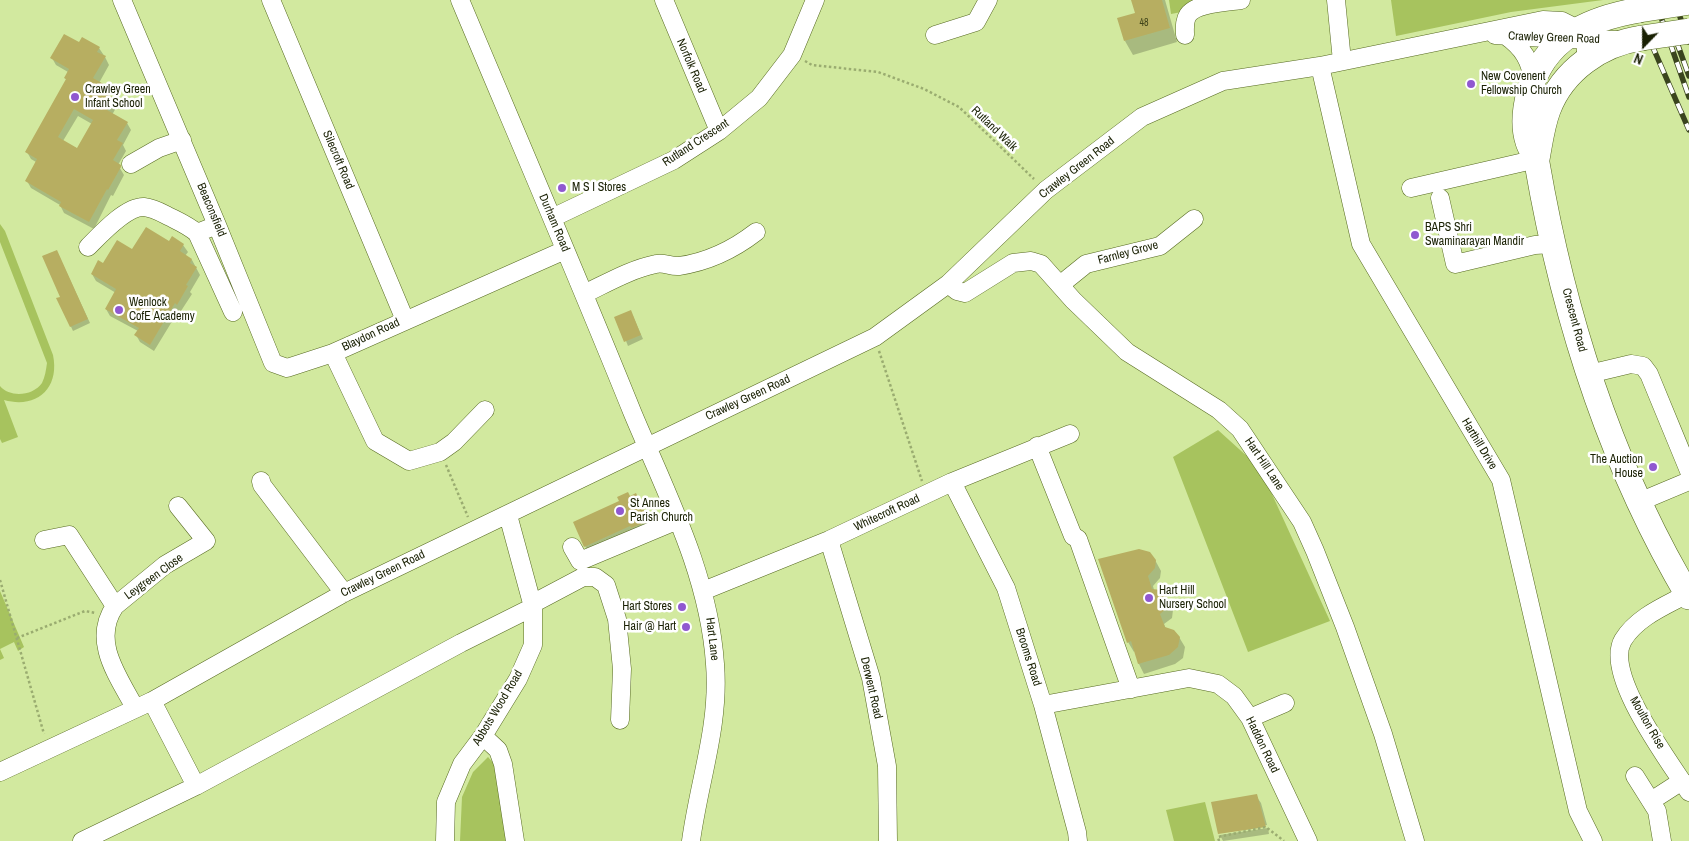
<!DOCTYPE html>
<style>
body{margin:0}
#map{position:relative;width:1689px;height:841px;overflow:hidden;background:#d2e99f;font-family:"Archivo Narrow",sans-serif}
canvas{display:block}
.north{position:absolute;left:1619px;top:20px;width:50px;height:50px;-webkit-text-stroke:4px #fff;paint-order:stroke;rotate:202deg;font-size:14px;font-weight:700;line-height:20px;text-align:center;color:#192003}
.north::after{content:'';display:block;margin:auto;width:18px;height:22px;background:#192003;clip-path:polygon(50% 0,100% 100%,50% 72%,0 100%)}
</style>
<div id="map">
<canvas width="1689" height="841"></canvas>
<div class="north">N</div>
</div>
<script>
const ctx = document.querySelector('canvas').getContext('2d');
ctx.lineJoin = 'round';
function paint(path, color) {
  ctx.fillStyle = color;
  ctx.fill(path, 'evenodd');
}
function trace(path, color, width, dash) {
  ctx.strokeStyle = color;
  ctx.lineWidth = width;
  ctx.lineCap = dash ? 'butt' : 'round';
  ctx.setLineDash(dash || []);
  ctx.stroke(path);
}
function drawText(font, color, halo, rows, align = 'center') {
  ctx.font = font + ' "Archivo Narrow",sans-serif';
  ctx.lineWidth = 5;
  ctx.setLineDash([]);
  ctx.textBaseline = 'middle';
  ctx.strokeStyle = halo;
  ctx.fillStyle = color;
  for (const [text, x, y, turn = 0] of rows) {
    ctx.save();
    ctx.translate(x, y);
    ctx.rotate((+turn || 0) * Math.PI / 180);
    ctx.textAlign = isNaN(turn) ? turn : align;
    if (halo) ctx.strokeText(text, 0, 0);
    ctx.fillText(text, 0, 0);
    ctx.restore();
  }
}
paint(new Path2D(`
 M 1169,0 L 1246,0 L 1171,14 Z
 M 1391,0 L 1603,0 L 1511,12 L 1396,36 Z
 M 0,224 L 5,231 L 53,355 C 60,389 36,409 4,400 L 18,437 L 2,443 L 0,439 L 0,386 C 10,398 33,396 42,383 C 45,377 46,370 47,363 L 0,242 Z
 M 1218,430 L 1260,468 L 1330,621 L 1248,652 L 1173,457 Z
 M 0,591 L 24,647 L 18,651 L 14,642 L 0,649 L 4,658 L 0,660 Z
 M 488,757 L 496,766 L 506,841 L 460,841 L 462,797 L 473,772 Z
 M 1205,802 L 1215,841 L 1174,841 L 1166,810 Z`), '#a7c35e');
paint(new Path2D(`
 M 1133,0 L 1165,0 L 1177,42 L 1133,55 L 1125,41 L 1137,13 Z
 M 80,44 L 99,48 L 105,57 L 109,65 L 99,83 L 106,86 L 110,94 L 108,97 L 113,99 L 117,106 L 112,115 L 127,123 L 131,130 L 123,145 L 126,151 L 118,165 L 124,175 L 113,196 L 111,195 L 94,229 L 64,213 L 60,205 L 31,188 L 27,181 L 36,162 L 31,159 L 27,152 L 67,81 L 65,78 L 68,72 L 56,65 L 52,58 ZM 78,116 L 92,124 L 78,149 L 63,141 Z
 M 169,243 L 183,245 L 188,252 L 185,256 L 192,260 L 200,275 L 190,292 L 192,294 L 181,311 L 179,310 L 154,351 L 140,342 L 136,335 L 138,331 L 110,316 L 106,309 L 116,293 L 96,281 L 92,274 L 104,265 L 132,251 Z
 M 59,256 L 90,323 L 73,331 L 58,299 L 62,297 Z
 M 633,316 L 643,339 L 628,346 L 626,341 Z
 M 630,497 L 639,502 L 652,528 L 589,553 L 585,546 Z
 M 1100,559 L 1155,560 L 1161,571 L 1160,578 L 1153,586 L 1154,590 L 1167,599 L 1173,610 L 1172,618 L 1164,624 L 1166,629 L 1179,637 L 1185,647 L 1183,658 L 1175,664 L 1144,674 L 1139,664 L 1135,651 L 1134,652 L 1128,642 Z
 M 1256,796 L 1261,803 L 1267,825 L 1220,832 L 1220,834 L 1212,803 Z
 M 1268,828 L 1269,834 L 1223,841 L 1220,835 Z`), '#0003');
paint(new Path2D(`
 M 1131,0 L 1162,0 L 1170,28 L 1124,41 L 1117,18 L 1135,13 Z
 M 64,34 L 79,42 L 82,37 L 100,47 L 97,52 L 106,56 L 93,78 L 107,86 L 103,92 L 114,98 L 107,110 L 128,122 L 117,140 L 123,143 L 113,160 L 121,165 L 121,167 L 108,190 L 107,189 L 89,222 L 59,206 L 61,202 L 25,181 L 37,159 L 25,152 L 66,79 L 64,78 L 69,69 L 50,58 ZM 74,109 L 93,120 L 77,148 L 58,137 Z
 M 146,227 L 169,241 L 172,236 L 184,244 L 180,251 L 192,259 L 190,263 L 197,267 L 186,285 L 188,286 L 177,305 L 175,303 L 150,345 L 134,335 L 139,328 L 105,309 L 116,289 L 91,274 L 98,260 L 103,263 L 117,240 L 132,249 Z
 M 57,250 L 88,319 L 70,327 L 56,298 L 60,297 L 42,256 Z
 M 631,310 L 641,335 L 624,342 L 614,317 Z
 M 628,492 L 630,496 L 636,493 L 649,521 L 631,528 L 630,526 L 584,547 L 573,522 L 619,501 L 617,497 Z
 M 1139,549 L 1150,552 L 1156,560 L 1155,568 L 1148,576 L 1152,589 L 1161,590 L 1168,599 L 1167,608 L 1160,614 L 1165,627 L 1174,630 L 1180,637 L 1178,647 L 1169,655 L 1138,664 L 1131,641 L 1127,643 L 1098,559 Z
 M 1257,794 L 1266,827 L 1218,834 L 1211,802 Z`), '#b7ae61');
const minor = new Path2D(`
 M 122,0 L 217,225 L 273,363 L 287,368 L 333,353
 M 271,0 L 405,320
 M 460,0 C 518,138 577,275 633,414 C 667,495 709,575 715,664 C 720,725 699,781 691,841
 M 664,0 L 719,131
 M 1336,0 L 1342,61
 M 935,35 L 976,22 L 988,0
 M 1185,35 C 1185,28 1184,21 1188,15 C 1196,3 1227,2 1241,0
 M 1495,35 L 1563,39 L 1621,40
 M 1506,36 C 1523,48 1531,61 1533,82
 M 1320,66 L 1361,244 L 1501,480 L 1578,811 L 1593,841
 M 131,164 L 159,148 L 182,140
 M 1411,188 L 1537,159
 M 1440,198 L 1455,264 L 1535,245 L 1553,244
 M 552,218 L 674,160 L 719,131 L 759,98 L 792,55 L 815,0
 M 197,233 L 233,312
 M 88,247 C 100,235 126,206 144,207 C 154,208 162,213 170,217 C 180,222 189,226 197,233 L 217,225
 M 948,284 L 957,291 L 965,293 L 1013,263 L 1031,261 L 1041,264 L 1073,300 L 1127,352 L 1219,410 L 1240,429 L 1302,522 L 1315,551 L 1345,627 L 1383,734 L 1415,841
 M 1060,285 L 1086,264 L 1160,246 L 1194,219
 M 584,294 C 607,283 631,269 656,264 C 664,262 671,267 679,266 C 707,262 734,249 756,232
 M 1589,374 L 1631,364 L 1643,366 L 1649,374 L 1689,471
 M 485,410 L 454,442 L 440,452 L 409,461 L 375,441 L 333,353 L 565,250
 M 1037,446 L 1073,536 L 1078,539 L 1131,689
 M 261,481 L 262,485 L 344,593
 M 952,482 L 1006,588 L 1043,705 L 1077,832 L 1078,841
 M 1639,502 L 1689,481
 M 44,540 L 69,535 L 115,606 C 91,641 118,676 135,708
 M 829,540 L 871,678 L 887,766 L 888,841
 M 572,547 L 580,561 L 678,520
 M 703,591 L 829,540 L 952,482 L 1070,434
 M 1687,594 C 1665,606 1637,617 1623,640 C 1603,674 1670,762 1689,792
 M 532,604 L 583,577 L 595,577 L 606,585 L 617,619 L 622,669 L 620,720
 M 115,606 L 165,565 L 206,541 L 178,506
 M 152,701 L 196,786
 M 1043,705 L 1189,678 L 1218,684 L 1234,696 L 1250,718 L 1308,841
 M 1250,718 L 1285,703
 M 483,736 L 498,750 L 503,764 L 515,841
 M 0,772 L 152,701 L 344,593 L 875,337 L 948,284 L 1046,190 L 1142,117 L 1223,81 L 1320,66 L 1543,20 L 1562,21 L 1578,29 L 1586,47 L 1586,60
 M 1635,776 L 1657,811 L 1662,841
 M 1651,801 L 1682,781
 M 82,841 L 196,786 L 461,643 L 533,607
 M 445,841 L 446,802 L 462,764 L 483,736 L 518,679 L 533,645 L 533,607 L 508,515`);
const highway = new Path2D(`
 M 1639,10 C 1588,19 1544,38 1529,93 C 1525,108 1523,127 1528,142 C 1530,149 1536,155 1537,163 C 1563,314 1610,464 1689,597
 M 1537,159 C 1540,143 1542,126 1548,110 C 1563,70 1601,44 1642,38`);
trace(minor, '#576a22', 19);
trace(highway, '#576a22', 26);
trace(new Path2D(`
 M 805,61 L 812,65 L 878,72 L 924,89 L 959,107 L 1034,179
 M 879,351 L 922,481
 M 446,465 L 468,517
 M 0,580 L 44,734
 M 17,638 L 85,611 L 95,613
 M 1219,841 L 1218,837 L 1266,827 L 1284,841`), '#9aac70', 2.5, [2.5, 2.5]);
trace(minor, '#fff', 18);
trace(highway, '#fff', 25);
const rail = new Path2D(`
 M 1655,0 L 1689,97
 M 1674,0 L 1689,42
 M 1676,40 L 1689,76
 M 1651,43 L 1689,130`);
trace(rail, '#3a441f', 5.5);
trace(rail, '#fff', 4, [11]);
const highwayBridge = new Path2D(`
 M 1639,10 L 1689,2
 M 1642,38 L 1689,31`);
trace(highwayBridge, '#576a22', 26, []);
trace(highwayBridge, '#fff', 25);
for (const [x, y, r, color] of [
 [1471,84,5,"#9058d0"],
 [75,97,5,"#9058d0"],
 [562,188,5,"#9058d0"],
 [1415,235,5,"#9058d0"],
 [119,310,5,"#9058d0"],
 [1653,467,5,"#9058d0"],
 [620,511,5,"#9058d0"],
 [1149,598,5,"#9058d0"],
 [682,607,5,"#9058d0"],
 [686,627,5,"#9058d0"]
]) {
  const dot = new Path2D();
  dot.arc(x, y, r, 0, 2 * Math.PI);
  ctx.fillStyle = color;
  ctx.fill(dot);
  trace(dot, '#fff', 2);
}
drawText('10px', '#40441a', null, [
 ["48",1144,23]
]);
drawText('12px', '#192003', '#fff', [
 ["Crawley Green Road",1554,38,2],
 ["Norfolk Road",691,66,67],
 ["Rutland Walk",994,129,44],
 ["Rutland Crescent",696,143,-33],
 ["Silecroft Road",338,160,67],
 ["Crawley Green Road",1077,168,-38],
 ["Beaconsfield",211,210,67],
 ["Durham Road",554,223,67],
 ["Farnley Grove",1128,253,-15],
 ["Crescent Road",1574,320,75],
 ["Blaydon Road",371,335,-25],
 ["Crawley Green Road",748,398,-25],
 ["Harthill Drive",1479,444,59],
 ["Hart Hill Lane",1264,464,56],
 ["Whitecroft Road",887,513,-25],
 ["Crawley Green Road",383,574,-26],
 ["Leygreen Close",154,577,-36],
 ["Hart Lane",712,639,83],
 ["Brooms Road",1028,657,72],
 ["Derwent Road",871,688,77],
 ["Abbots Wood Road",498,708,-59],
 ["Moulton Rise",1647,723,60],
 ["Haddon Road",1262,745,64]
]);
drawText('12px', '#192003', '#fff', [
 ["New Covenent",1481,77],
 ["Fellowship Church",1481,91],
 ["Crawley Green",85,90],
 ["Infant School",85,104],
 ["M S I Stores",572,188],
 ["BAPS Shri",1425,228],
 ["Swaminarayan Mandir",1425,242],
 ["Wenlock",129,303],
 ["CofE Academy",129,317],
 ["The Auction",1643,460,"right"],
 ["House",1643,474,"right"],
 ["St Annes",630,504],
 ["Parish Church",630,518],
 ["Hart Hill",1159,591],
 ["Nursery School",1159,605],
 ["Hart Stores",672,607,"right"],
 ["Hair @ Hart",676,627,"right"]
], 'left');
</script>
